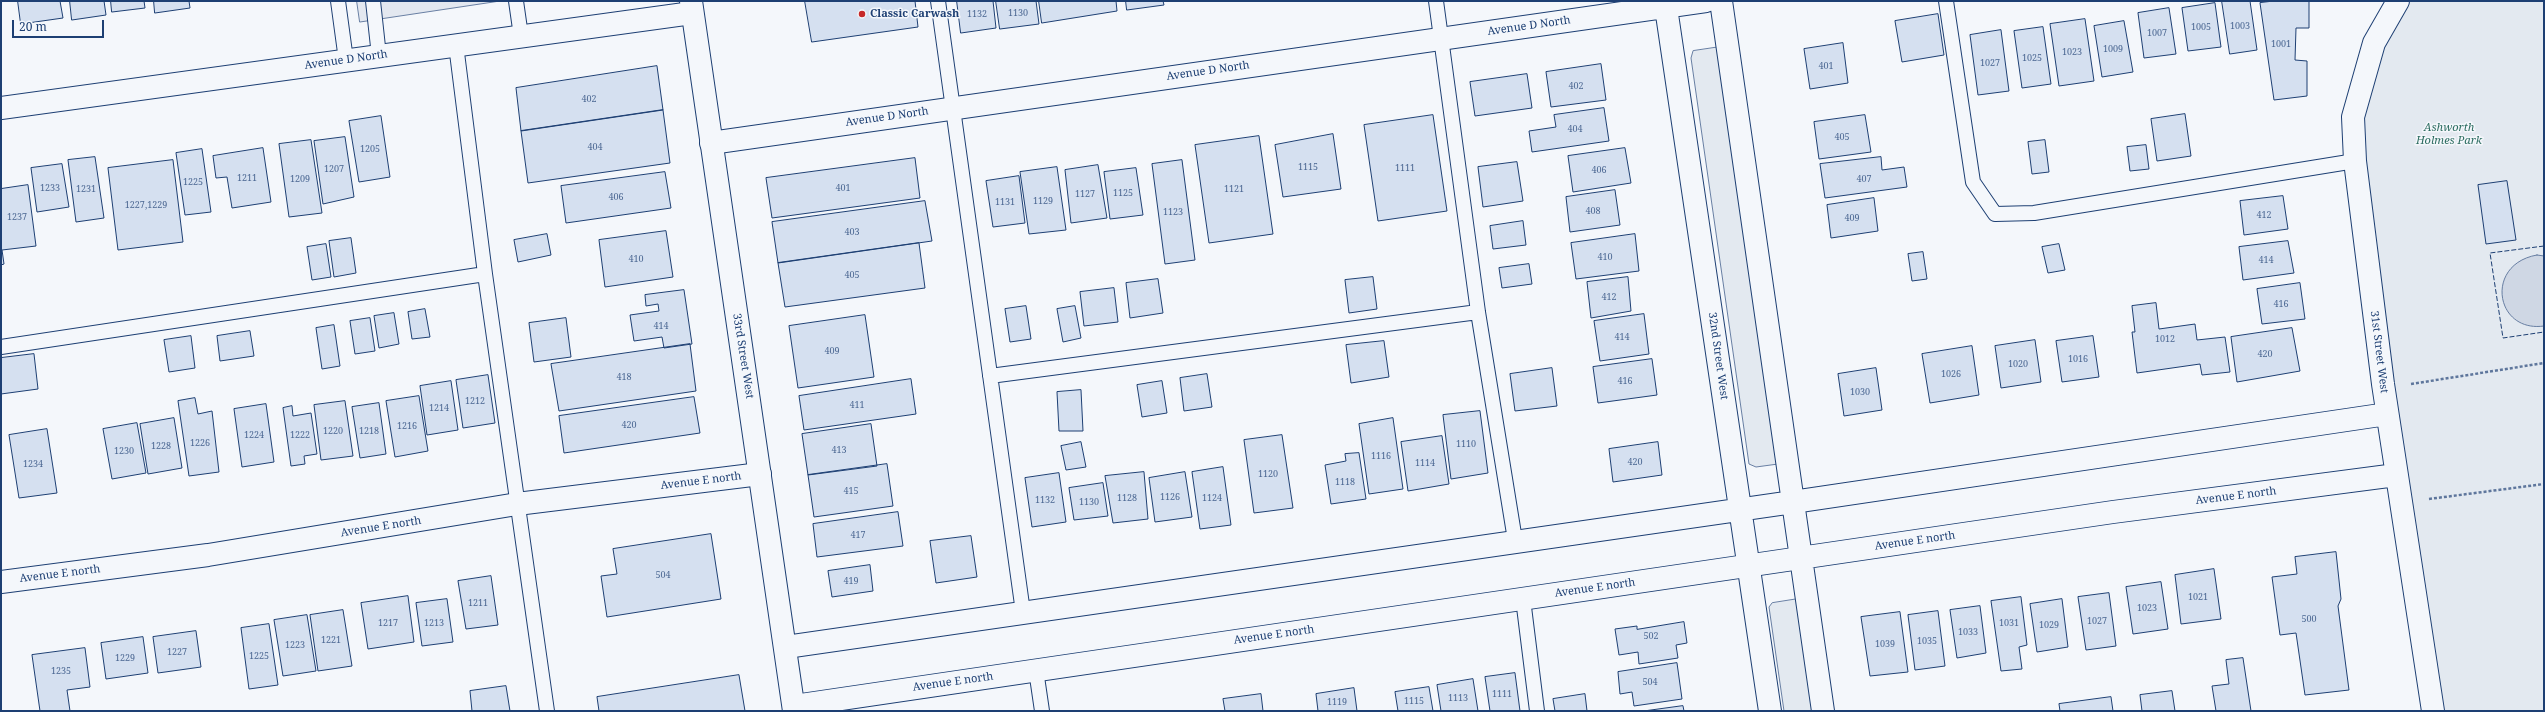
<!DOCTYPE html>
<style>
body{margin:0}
#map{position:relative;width:2545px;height:712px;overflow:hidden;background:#f4f7fb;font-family:"Noto Serif",serif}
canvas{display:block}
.frame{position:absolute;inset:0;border:2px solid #1d3f73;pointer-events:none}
.scale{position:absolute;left:12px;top:20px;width:92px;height:18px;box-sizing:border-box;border:2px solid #1d3f73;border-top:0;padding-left:5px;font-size:12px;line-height:14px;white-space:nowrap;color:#1d3f73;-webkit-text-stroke:3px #f4f7fb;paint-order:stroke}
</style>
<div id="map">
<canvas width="2545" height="712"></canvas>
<div class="frame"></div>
<div class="scale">20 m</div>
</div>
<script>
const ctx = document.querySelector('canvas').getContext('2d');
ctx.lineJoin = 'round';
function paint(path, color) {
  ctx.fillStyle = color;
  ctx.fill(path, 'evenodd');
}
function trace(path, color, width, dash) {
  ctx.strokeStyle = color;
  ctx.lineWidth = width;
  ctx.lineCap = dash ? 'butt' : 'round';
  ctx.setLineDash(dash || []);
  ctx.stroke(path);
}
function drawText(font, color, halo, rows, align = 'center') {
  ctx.font = font + ' "Noto Serif",serif';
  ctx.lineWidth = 3;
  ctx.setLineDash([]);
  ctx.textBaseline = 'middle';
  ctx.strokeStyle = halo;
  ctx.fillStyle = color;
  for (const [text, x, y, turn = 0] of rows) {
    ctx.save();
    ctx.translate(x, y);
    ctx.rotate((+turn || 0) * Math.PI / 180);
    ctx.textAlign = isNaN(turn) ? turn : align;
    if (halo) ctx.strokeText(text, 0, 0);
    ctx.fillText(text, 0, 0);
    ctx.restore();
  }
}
const green = new Path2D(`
 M 2398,1 L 2544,1 L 2544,711 L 2433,711 L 2355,161 L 2363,78 Z
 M 1720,47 L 1778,464 L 1756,467 L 1749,464 L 1691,58 L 1693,51 Z
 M 1798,599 L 1816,711 L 1784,711 L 1769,607 L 1772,603 Z`);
paint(green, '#e3e9f0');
trace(green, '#687fa3', 1);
const parking = new Path2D(`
 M 357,1 L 500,1 L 360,22 Z`);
paint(parking, '#e3e8f0');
trace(parking, '#687fa3', 1);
const water = new Path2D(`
 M 2537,255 L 2544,256 L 2544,326 C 2495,333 2484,264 2537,255 Z`);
paint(water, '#cfd7e4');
trace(water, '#687fa3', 1);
const building = new Path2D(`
 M 18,1 L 60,1 L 63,18 L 21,24 Z
 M 70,1 L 104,1 L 106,15 L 72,20 Z
 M 111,1 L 144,1 L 145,8 L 112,12 Z
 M 154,1 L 189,1 L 190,8 L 155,13 Z
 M 805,1 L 915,1 L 918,27 L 812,42 Z
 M 957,1 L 993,1 L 996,28 L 961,33 Z
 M 996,1 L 1036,1 L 1039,24 L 1000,29 Z
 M 1039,1 L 1116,1 L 1117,11 L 1042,23 Z
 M 1126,1 L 1163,1 L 1164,5 L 1127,10 Z
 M 2222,1 L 2250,1 L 2257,50 L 2230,54 Z
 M 2274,1 L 2309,1 L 2309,28 L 2296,28 L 2295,60 L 2307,61 L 2307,96 L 2274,100 L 2260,3 Z
 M 2215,3 L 2221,47 L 2188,51 L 2182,8 Z
 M 2169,8 L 2176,54 L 2144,58 L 2138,13 Z
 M 1938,14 L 1944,55 L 1902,62 L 1895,21 Z
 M 2085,19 L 2094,81 L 2059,86 L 2050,24 Z
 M 2124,21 L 2133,72 L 2102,77 L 2094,26 Z
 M 2043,27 L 2051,84 L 2022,88 L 2014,31 Z
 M 2001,30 L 2009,91 L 1978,95 L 1970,35 Z
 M 1843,43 L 1848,83 L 1810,89 L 1804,49 Z
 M 1601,64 L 1606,100 L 1551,107 L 1546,72 Z
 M 657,66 L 663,110 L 521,131 L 516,88 Z
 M 1527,74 L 1532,108 L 1475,116 L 1470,82 Z
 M 1604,108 L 1609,141 L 1532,152 L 1529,131 L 1556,127 L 1554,115 Z
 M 663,110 L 670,163 L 528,183 L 521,131 Z
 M 2185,114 L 2191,156 L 2157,161 L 2151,119 Z
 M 1433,115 L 1447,211 L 1378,221 L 1364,125 Z
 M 1865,115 L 1871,152 L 1819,159 L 1814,122 Z
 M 381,116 L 390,177 L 359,182 L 349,121 Z
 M 1333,134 L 1341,189 L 1283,197 L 1275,145 Z
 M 1259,136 L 1273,234 L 1209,243 L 1195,145 Z
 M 345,137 L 354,197 L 323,204 L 314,141 Z
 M 311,140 L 322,213 L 289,217 L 279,144 Z
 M 2045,140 L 2049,172 L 2032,174 L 2028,142 Z
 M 2146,145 L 2149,169 L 2130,171 L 2127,147 Z
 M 263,148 L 271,202 L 232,208 L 227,177 L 216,178 L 213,156 Z
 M 1625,148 L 1631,183 L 1573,192 L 1568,156 Z
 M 202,149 L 211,212 L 185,215 L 176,153 Z
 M 95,157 L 104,218 L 76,222 L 68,160 Z
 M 1881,157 L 1882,170 L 1904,167 L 1907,187 L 1825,198 L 1820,164 Z
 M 915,158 L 920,198 L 772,218 L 766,178 Z
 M 173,160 L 183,242 L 118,250 L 108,168 Z
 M 1182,160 L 1195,260 L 1165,264 L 1152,164 Z
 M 1517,162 L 1523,201 L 1483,207 L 1478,167 Z
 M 62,164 L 69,207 L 37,212 L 31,168 Z
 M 1098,165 L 1107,218 L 1071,223 L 1065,170 Z
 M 1057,167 L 1066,230 L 1029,234 L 1020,172 Z
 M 1136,168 L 1143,215 L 1110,219 L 1104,172 Z
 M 665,172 L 671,208 L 566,223 L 561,186 Z
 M 1019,176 L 1025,223 L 993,227 L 986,181 Z
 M 2507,181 L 2516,240 L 2486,244 L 2478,185 Z
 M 28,185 L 36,246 L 2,250 L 4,264 L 1,265 L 1,189 Z
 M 1615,190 L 1620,225 L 1570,232 L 1566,197 Z
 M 2283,196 L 2288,229 L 2244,235 L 2240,201 Z
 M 1874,198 L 1878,231 L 1831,238 L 1827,205 Z
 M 925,201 L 932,241 L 778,263 L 772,222 Z
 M 1523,221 L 1526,245 L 1493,249 L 1490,226 Z
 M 666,231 L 673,277 L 605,287 L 599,240 Z
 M 547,234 L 551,255 L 518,262 L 514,240 Z
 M 1635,234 L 1639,271 L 1576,279 L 1571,243 Z
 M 351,238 L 356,273 L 334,277 L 329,241 Z
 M 2288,241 L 2294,273 L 2243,280 L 2239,247 Z
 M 919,243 L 925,288 L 785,307 L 778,263 Z
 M 326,244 L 331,277 L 312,280 L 307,247 Z
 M 2059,244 L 2065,270 L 2048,273 L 2042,247 Z
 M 1923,252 L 1927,279 L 1912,281 L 1908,254 Z
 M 1529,264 L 1532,284 L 1502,288 L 1499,268 Z
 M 1373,277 L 1377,309 L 1349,313 L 1345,280 Z
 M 1628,277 L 1631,311 L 1591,318 L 1587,282 Z
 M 1158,279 L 1163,313 L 1130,318 L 1126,283 Z
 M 2300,283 L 2305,319 L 2262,324 L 2257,289 Z
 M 1114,288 L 1118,322 L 1084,326 L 1080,292 Z
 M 684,290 L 692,344 L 664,348 L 662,337 L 634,341 L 630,315 L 659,311 L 658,304 L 646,306 L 645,295 Z
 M 2156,303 L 2159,329 L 2195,324 L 2197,340 L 2225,337 L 2230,372 L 2202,375 L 2200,364 L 2137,373 L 2132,332 L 2135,332 L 2132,306 Z
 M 1026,306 L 1031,339 L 1010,342 L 1005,309 Z
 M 1075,306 L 1081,338 L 1063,342 L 1057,309 Z
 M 425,309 L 430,337 L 412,339 L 408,312 Z
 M 394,313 L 399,344 L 379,348 L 374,316 Z
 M 1644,314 L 1649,354 L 1600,361 L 1594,321 Z
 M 865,315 L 874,377 L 798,388 L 789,326 Z
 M 370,318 L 375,351 L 355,354 L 350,321 Z
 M 566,318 L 571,357 L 534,362 L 529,323 Z
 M 334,325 L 340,366 L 322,369 L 316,328 Z
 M 2292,328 L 2300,371 L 2237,382 L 2231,337 Z
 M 250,331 L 254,356 L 220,361 L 217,336 Z
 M 191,336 L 195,368 L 169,372 L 164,340 Z
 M 2093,336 L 2099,377 L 2062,382 L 2056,341 Z
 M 2035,340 L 2041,382 L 2001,388 L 1995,346 Z
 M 1384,341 L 1389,377 L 1351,383 L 1346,345 Z
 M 690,344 L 696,391 L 559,411 L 551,364 Z
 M 1972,346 L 1979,395 L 1930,403 L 1922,354 Z
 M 34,354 L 38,389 L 1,394 L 1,358 Z
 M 1652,359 L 1657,395 L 1598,403 L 1593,367 Z
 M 1552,368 L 1557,406 L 1515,411 L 1510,374 Z
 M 1876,368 L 1882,410 L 1844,416 L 1838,374 Z
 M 1207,374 L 1212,407 L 1184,411 L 1180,378 Z
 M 488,375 L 495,423 L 463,428 L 456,380 Z
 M 911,379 L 916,414 L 804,430 L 799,396 Z
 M 451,381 L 458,430 L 427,435 L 420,386 Z
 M 1162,381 L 1167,413 L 1142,417 L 1137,385 Z
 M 1081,390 L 1083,431 L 1059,431 L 1057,392 Z
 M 419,396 L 428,451 L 395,457 L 386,401 Z
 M 694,397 L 700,433 L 564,453 L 559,416 Z
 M 195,398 L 198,414 L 212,411 L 219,472 L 189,476 L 178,401 Z
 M 345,401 L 353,456 L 321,460 L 314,405 Z
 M 379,403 L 386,454 L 360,458 L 352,407 Z
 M 266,404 L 274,462 L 242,467 L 234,409 Z
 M 292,406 L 293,416 L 311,413 L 317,454 L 304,456 L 305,464 L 291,466 L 283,408 Z
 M 1480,411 L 1488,473 L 1451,479 L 1443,415 Z
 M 174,418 L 182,468 L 148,474 L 140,424 Z
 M 1393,418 L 1403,489 L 1369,494 L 1359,424 Z
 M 137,423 L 146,473 L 112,479 L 103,429 Z
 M 871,424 L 877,466 L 808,475 L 802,434 Z
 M 47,429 L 57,493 L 19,498 L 9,435 Z
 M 1282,435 L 1293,508 L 1254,513 L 1244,440 Z
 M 1442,436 L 1449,484 L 1408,491 L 1401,442 Z
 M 1081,442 L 1086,467 L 1066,470 L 1061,446 Z
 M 1658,442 L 1662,475 L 1613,482 L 1609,449 Z
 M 1359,453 L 1366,499 L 1331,504 L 1325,465 L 1346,461 L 1345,454 Z
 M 887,464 L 893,506 L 814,517 L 808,475 Z
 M 1223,467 L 1231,525 L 1200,529 L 1192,472 Z
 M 1144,472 L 1148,519 L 1113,523 L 1105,476 Z
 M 1185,472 L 1192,517 L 1155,522 L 1149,478 Z
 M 1059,473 L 1066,522 L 1032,527 L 1025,478 Z
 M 1103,483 L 1108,516 L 1074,520 L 1069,488 Z
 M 898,512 L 903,546 L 817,557 L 813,524 Z
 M 711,534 L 721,599 L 607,617 L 601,576 L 617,574 L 613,549 Z
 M 971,536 L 977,577 L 936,583 L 930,541 Z
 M 2336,552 L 2341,599 L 2338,606 L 2349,690 L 2305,695 L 2296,633 L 2280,635 L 2272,577 L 2297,574 L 2295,557 Z
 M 870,565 L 873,591 L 832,597 L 828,571 Z
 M 2214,569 L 2221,619 L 2181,624 L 2175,575 Z
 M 491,576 L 498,625 L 466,629 L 458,581 Z
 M 2161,582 L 2168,629 L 2133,634 L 2126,587 Z
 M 2109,593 L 2116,646 L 2086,650 L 2078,597 Z
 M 408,596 L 414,642 L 368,649 L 361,603 Z
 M 2021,597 L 2027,645 L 2019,647 L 2022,669 L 2001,671 L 1991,601 Z
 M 447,599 L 453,642 L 422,646 L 416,603 Z
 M 2062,599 L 2068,647 L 2037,652 L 2030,604 Z
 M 1980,606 L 1986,653 L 1957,658 L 1950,610 Z
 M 343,610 L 352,666 L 318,671 L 310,615 Z
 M 1938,611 L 1945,666 L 1915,670 L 1908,615 Z
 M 1900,612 L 1908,672 L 1870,676 L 1861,617 Z
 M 307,615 L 316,671 L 283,676 L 274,620 Z
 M 1684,622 L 1687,643 L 1676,645 L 1678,658 L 1639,664 L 1638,652 L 1619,655 L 1615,629 L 1637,626 L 1637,629 Z
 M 269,624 L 278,685 L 249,689 L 241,628 Z
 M 196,631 L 201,667 L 158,673 L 153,637 Z
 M 143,637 L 148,673 L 106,679 L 101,643 Z
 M 85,648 L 90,687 L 67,690 L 70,711 L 40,711 L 32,655 Z
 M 2243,658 L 2251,711 L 2216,711 L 2212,686 L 2229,684 L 2226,660 Z
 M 1677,663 L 1682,699 L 1634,706 L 1632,692 L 1620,694 L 1618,672 Z
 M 1515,673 L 1520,711 L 1490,711 L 1485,677 Z
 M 739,675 L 745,711 L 599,711 L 597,697 Z
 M 1473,679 L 1478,711 L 1441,711 L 1437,685 Z
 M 506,686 L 510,711 L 472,711 L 470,691 Z
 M 1429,687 L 1433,711 L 1398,711 L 1395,692 Z
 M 1354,688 L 1357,711 L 1318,711 L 1316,694 Z
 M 2172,691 L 2175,711 L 2142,711 L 2140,695 Z
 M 1261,694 L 1263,711 L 1225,711 L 1223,699 Z
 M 1585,694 L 1587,711 L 1555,711 L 1553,699 Z
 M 2111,697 L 2113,711 L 2060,711 L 2059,704 Z
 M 1683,706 L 1684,711 L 1644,711 Z`);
paint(building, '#d5e0f0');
trace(building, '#1d3f73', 1);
const service = new Path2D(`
 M 338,1 L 346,60
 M 373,1 L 379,56
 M 516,1 L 521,36
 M 938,1 L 1023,612
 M 1436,1 L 1478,312 L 1515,540
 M 1946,1 L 1973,182 L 1995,214 L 2034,213 L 2355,161
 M 456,45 L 485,274 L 547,711
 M 1,347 L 485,274
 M 990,376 L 1478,312
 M 1523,599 L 1537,711
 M 1036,670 L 1042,711`);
const minor = new Path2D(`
 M 1665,1 L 1770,711
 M 1721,1 L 1823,711
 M 2398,1 L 2374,43 L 2353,117 L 2355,161 L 2383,384 L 2433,711
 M 1,108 L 692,13
 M 711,143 L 1706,1
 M 1,582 L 208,555 L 517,504 L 760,474
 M 786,647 L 1793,502 L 2387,414
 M 794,706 L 2113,512 L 2396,475`);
const secondary = new Path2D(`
 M 691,1 L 794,711`);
trace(service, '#1d3f73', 16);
trace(minor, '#1d3f73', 24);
trace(secondary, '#1d3f73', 24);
trace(new Path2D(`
 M 2411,384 L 2544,363
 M 2429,499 L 2544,484`), '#5e769c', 2.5, [3, 2]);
trace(service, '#f4f7fb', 14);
trace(minor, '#f4f7fb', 22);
trace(secondary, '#f4f7fb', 22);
trace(new Path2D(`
 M 2544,246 L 2490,253 L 2503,338 L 2544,332`), '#1d3f73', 1, [5, 2]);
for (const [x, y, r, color] of [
 [862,14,4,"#c62828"]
]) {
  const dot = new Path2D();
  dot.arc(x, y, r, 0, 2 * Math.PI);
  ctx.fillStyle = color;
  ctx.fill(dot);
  trace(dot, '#f4f7fb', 1.5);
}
drawText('9px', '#4b6792', null, [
 ["1130",1018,13],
 ["1132",977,14],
 ["1003",2240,26],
 ["1005",2201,27],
 ["1007",2157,33],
 ["1001",2281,44],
 ["1009",2113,49],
 ["1023",2072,52],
 ["1025",2032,58],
 ["1027",1990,63],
 ["401",1826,66],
 ["402",1576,86],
 ["402",589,99],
 ["404",1575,129],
 ["405",1842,137],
 ["404",595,147],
 ["1205",370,149],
 ["1115",1308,167],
 ["1111",1405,168],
 ["1207",334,169],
 ["406",1599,170],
 ["1211",247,178],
 ["1209",300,179],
 ["407",1864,179],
 ["1225",193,182],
 ["1233",50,188],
 ["401",843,188],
 ["1231",86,189],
 ["1121",1234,189],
 ["1125",1123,193],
 ["1127",1085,194],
 ["406",616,197],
 ["1129",1043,201],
 ["1131",1005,202],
 ["1227,1229",146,205],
 ["408",1593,211],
 ["1123",1173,212],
 ["412",2264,215],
 ["1237",17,217],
 ["409",1852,218],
 ["403",852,232],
 ["410",1605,257],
 ["410",636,259],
 ["414",2266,260],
 ["405",852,275],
 ["412",1609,297],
 ["416",2281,304],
 ["414",661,326],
 ["414",1622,337],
 ["1012",2165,339],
 ["409",832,351],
 ["420",2265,354],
 ["1016",2078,359],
 ["1020",2018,364],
 ["1026",1951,374],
 ["418",624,377],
 ["416",1625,381],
 ["1030",1860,392],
 ["1212",475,401],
 ["411",857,405],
 ["1214",439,408],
 ["420",629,425],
 ["1216",407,426],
 ["1220",333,431],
 ["1218",369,431],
 ["1224",254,435],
 ["1222",300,435],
 ["1226",200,443],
 ["1110",1466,444],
 ["1228",161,446],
 ["413",839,450],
 ["1230",124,451],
 ["1116",1381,456],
 ["420",1635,462],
 ["1114",1425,463],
 ["1234",33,464],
 ["1120",1268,474],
 ["1118",1345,482],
 ["415",851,491],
 ["1126",1170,497],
 ["1128",1127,498],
 ["1124",1212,498],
 ["1132",1045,500],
 ["1130",1089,502],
 ["417",858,535],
 ["504",663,575],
 ["419",851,581],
 ["1021",2198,597],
 ["1211",478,603],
 ["1023",2147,608],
 ["500",2309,619],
 ["1027",2097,621],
 ["1217",388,623],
 ["1213",434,623],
 ["1031",2009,623],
 ["1029",2049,625],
 ["1033",1968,632],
 ["502",1651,636],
 ["1221",331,640],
 ["1035",1927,641],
 ["1039",1885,644],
 ["1223",295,645],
 ["1227",177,652],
 ["1225",259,656],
 ["1229",125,658],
 ["1235",61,671],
 ["504",1650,682],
 ["1111",1502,694],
 ["1113",1458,698],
 ["1115",1414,701],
 ["1119",1337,702]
]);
drawText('bold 11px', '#1d3f73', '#f4f7fb', [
 ["Classic Carwash",870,14]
], 'left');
drawText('11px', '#1d3f73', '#f4f7fb', [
 ["Avenue D North",1529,26,-8],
 ["Avenue D North",346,60,-8],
 ["Avenue D North",1208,71,-8],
 ["Avenue D North",887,117,-8],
 ["31st Street West",2379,352,83],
 ["33rd Street West",743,356,81],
 ["32nd Street West",1718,356,82],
 ["Avenue E north",701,481,-7],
 ["Avenue E north",2236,496,-7],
 ["Avenue E north",381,527,-9],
 ["Avenue E north",1915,541,-8],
 ["Avenue E north",60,574,-7],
 ["Avenue E north",1595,588,-8],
 ["Avenue E north",1274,635,-8],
 ["Avenue E north",953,682,-8]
]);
drawText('italic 11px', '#2c6c60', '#f4f7fb', [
 ["Ashworth",2449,128],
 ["Holmes Park",2449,141]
]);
</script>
